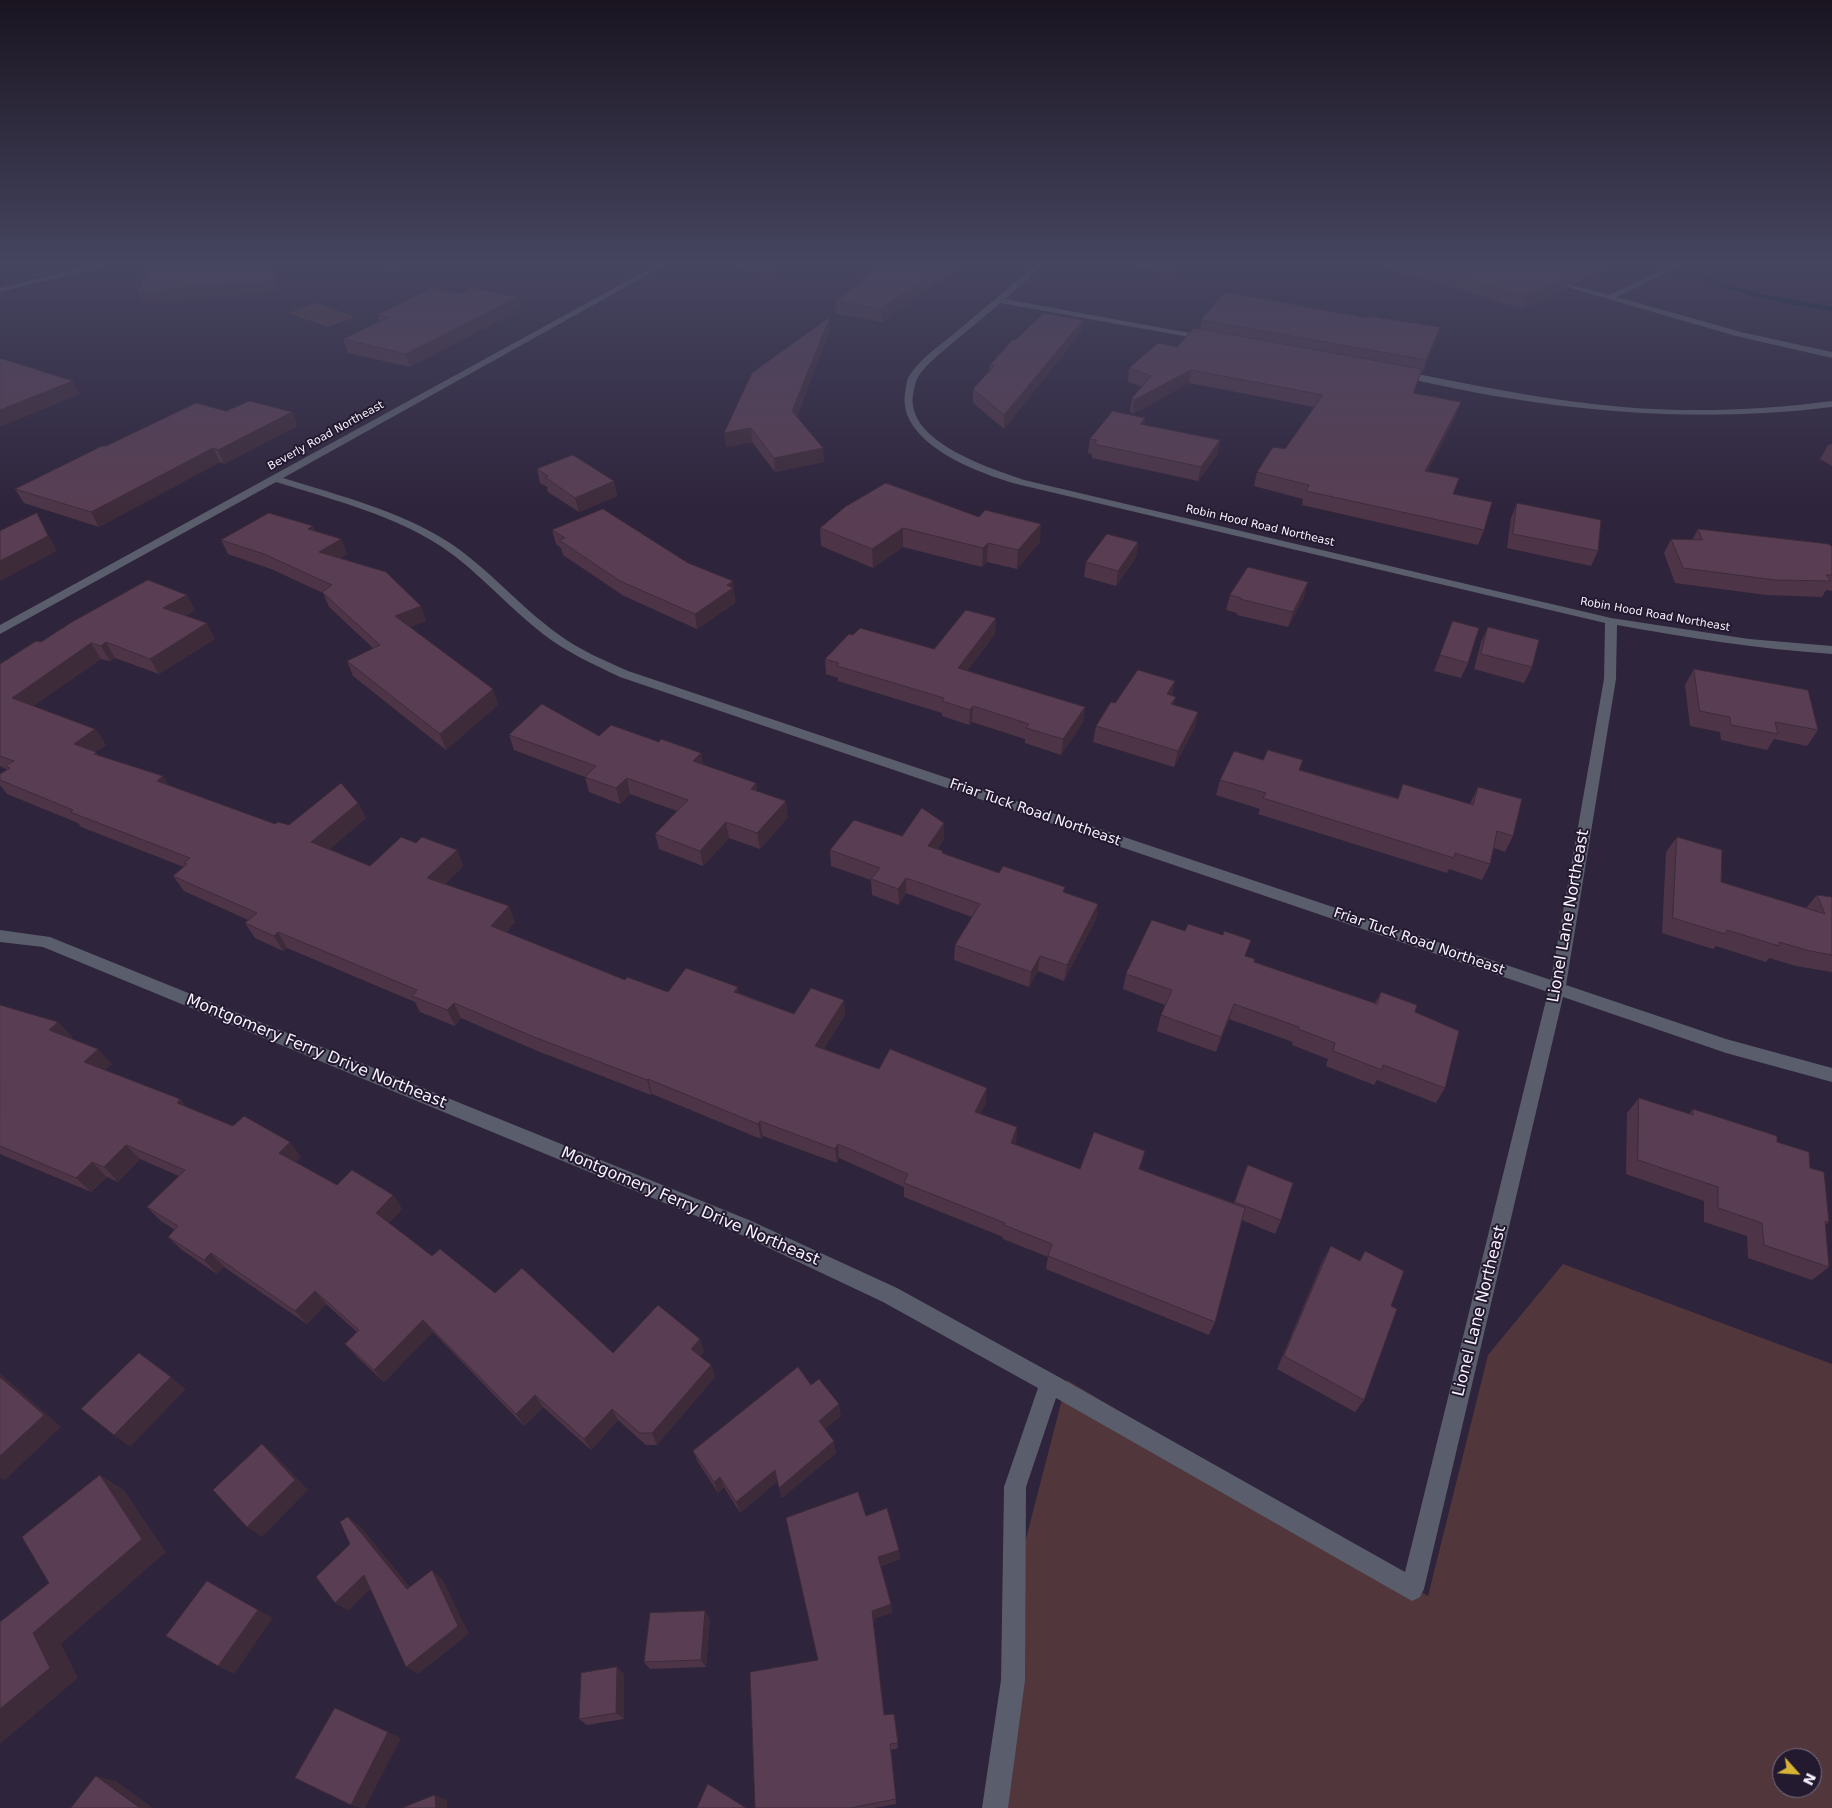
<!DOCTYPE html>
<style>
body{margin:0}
#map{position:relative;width:1832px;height:1808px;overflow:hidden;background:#2e243b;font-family:"DejaVu Sans",sans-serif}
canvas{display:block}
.north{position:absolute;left:1772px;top:1748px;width:50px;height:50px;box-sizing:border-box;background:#241a30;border:1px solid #787083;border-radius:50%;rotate:116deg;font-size:14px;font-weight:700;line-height:20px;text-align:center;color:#f7f2ff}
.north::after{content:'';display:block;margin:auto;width:18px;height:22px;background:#d7b434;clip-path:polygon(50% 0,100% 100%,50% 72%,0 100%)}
</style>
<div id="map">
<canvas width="1832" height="1808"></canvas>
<div class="north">N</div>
</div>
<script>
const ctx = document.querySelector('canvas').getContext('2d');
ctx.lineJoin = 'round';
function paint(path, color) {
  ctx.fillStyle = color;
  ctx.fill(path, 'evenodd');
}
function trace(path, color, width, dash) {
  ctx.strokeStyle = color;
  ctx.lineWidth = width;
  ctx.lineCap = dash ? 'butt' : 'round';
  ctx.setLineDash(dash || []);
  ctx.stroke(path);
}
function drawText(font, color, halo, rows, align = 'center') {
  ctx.font = font + ' "DejaVu Sans",sans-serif';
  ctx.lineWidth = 4;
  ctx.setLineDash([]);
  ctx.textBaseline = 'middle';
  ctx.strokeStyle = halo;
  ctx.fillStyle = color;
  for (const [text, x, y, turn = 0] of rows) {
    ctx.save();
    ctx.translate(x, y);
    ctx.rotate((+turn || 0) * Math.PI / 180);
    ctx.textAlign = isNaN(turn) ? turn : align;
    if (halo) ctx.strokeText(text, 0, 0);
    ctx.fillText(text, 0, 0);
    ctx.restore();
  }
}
paint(new Path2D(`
 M 316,303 L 355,317 L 328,327 L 288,313 Z
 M 1563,1264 L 1832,1364 L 1832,1808 L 993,1808 L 1022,1554 L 1067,1380 L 1428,1596 L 1488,1355 ZM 1782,1758 L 1812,1758 L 1812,1788 L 1782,1788 Z`), '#51363c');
paint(new Path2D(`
 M 1690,271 L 1724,284 L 1761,294 L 1832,307 L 1832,311 C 1784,304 1734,295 1690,273 Z`), '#00172b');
paint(new Path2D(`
 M 99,264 L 112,264 L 0,292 L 0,288 Z
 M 658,264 L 667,264 L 283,478 C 340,496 399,510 450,543 C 489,569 519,606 558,634 C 579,650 604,660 628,671 L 1551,980 L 1604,679 L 1605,623 L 1021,485 C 982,475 897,444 905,393 C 906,388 906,383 908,378 C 919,359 939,346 955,333 C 982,310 1009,287 1037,264 L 1045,264 L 1005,299 L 1206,336 L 1210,338 L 1206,340 L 1000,303 C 984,317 967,331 950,345 C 939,355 926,364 918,377 C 915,382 914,389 913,395 C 906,442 990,468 1024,480 L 1611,618 L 1749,639 L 1832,646 L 1832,654 C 1759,649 1688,638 1617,625 L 1616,679 L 1566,985 L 1726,1039 L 1832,1068 L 1832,1082 L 1726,1053 L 1563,997 L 1424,1589 L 1420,1597 L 1412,1601 L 1056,1398 L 1026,1487 L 1025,1680 L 1008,1808 L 982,1808 L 1001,1680 L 1004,1487 L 1038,1388 L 883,1302 L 735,1232 L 43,947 L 0,942 L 0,930 L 50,937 L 749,1220 L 897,1288 L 1057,1376 L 1405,1572 L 1548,992 L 620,677 C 593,664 566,652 543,634 C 508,607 479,572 442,547 C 392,514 333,500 276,482 L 0,634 L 0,625 Z
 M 1674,264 L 1684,264 L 1617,297 L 1741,332 L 1832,352 L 1832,358 L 1736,336 L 1542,280 L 1546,278 L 1609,295 Z
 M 1401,371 C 1475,385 1548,401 1623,407 C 1693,413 1762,410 1832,401 L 1832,407 C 1686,425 1541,410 1398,376 L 1397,374 Z`), '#5a5d6b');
paint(new Path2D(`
 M 375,264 L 407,264 L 390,270 Z
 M 723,264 L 782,264 L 767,273 L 723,265 Z
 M 962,264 L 931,288 L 928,288 L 882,322 L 836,314 L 835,301 L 862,281 L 862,278 Z
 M 1118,264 L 1180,264 L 1172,273 Z
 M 1366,264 L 1610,264 L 1608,265 L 1607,268 L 1576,283 L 1568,281 L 1565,289 L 1523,309 L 1377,265 L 1374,266 Z
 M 460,294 L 518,297 L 521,309 L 410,367 L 348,353 L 343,339 L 379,322 L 377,315 Z
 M 830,317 L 830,330 L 797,416 L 824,462 L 775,472 L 752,442 L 726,447 Z
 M 1083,320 L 1081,332 L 1004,429 L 973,403 L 973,389 L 989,371 L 990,365 L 1015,340 Z
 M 1201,320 L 1436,340 L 1422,373 L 1421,373 L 1414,393 L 1456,416 L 1427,472 L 1453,494 L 1484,530 L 1478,545 L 1302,505 L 1303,499 L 1254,486 L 1257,472 L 1285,449 L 1314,407 L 1189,383 L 1133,414 L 1130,411 L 1132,398 L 1142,387 L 1128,382 L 1129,368 L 1177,347 L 1200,328 Z
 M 226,411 L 292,412 L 297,426 L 224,464 L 220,462 L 99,527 L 24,503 L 15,489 L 106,446 Z
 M 1145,418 L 1144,425 L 1220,440 L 1217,455 L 1198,481 L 1092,458 L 1092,454 L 1088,453 L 1090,439 Z
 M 1832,444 L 1832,466 L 1820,459 L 1828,445 Z
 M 537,469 L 614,481 L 617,496 L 579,512 L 548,492 L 547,487 L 540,483 Z
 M 1517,503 L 1598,551 L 1591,566 L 1507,548 L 1511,518 Z
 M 845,507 L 1040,542 L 1017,569 L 987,562 L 982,567 L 903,547 L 873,568 L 821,546 L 820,528 Z
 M 1698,529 L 1832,547 L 1832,591 L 1826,590 L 1822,597 L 1766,595 L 1675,583 L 1664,553 L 1671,539 L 1692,540 Z
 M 552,530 L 735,596 L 735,603 L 697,629 L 624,596 L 563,555 L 561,548 L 556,544 Z
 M 315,531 L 341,539 L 347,554 L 340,558 L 421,606 L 426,621 L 410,627 L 493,689 L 498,705 L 446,750 L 353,676 L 347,661 L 373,648 L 329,607 L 323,593 L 271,569 L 228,554 L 221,540 Z
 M 1138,542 L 1136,557 L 1116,586 L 1084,577 L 1086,562 Z
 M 1230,595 L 1304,597 L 1288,627 L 1237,615 L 1237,613 L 1226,610 Z
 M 195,610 L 185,616 L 215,639 L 159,674 L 115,658 L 110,661 L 101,659 L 33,706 L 95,729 L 106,745 L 95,752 L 98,755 L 168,785 L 275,824 L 289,825 L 358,803 L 366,818 L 329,849 L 370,866 L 416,843 L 457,850 L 463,866 L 445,884 L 515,922 L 506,932 L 625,980 L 668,992 L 739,993 L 794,1014 L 844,1000 L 845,1015 L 824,1049 L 879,1069 L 986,1103 L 980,1114 L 1017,1127 L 1016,1142 L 1015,1144 L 1080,1169 L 1140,1170 L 1234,1203 L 1242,1179 L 1248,1165 L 1281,1220 L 1275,1234 L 1242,1220 L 1215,1322 L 1209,1335 L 1046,1269 L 1048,1257 L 1003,1239 L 1003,1237 L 904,1197 L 904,1187 L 839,1158 L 837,1163 L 763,1136 L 761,1139 L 652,1094 L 651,1095 L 540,1052 L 461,1018 L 455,1026 L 420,1012 L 415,1002 L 287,948 L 283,951 L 255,938 L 245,923 L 248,920 L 184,891 L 173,876 L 184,867 L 81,827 L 78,823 L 7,794 L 0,785 L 0,774 L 8,770 L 0,766 L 0,664 L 41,642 Z
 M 996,618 L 995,634 L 967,671 L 1085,707 L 1083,722 L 1061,755 L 1025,743 L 1025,739 L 972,722 L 969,725 L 942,716 L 942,713 L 838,681 L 838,678 L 826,674 L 825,659 L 853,635 L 934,649 Z
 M 1453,621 L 1468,663 L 1461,678 L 1434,671 Z
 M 1488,627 L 1532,667 L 1524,683 L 1474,669 L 1481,642 Z
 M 1694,669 L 1818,730 L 1807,746 L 1774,739 L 1767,750 L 1721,740 L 1720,732 L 1690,726 L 1685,685 Z
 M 1172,696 L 1174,705 L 1195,727 L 1174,767 L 1093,742 L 1096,726 L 1115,703 Z
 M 509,735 L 599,736 L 704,765 L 756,783 L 757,791 L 788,817 L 760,849 L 729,838 L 703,866 L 659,849 L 655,834 L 677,811 L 630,794 L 620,804 L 589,792 L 585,777 L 514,750 Z
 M 1300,770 L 1398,798 L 1403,784 L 1470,804 L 1478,787 L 1513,836 L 1505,852 L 1494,848 L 1490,864 L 1482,880 L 1449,869 L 1447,873 L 1258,814 L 1260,809 L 1216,795 L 1220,780 Z
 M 944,823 L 944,839 L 937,849 L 943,854 L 999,873 L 1064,892 L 1098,904 L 1096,919 L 1064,981 L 1038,971 L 1029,987 L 954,960 L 955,945 L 972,917 L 906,893 L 899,905 L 872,895 L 871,880 L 831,866 L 830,850 L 902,836 Z
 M 1677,837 L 1721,882 L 1806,908 L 1817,895 L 1832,897 L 1832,972 L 1796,966 L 1769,958 L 1766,962 L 1716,946 L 1713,949 L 1662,933 L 1666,852 Z
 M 1245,956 L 1254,962 L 1375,1003 L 1381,992 L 1415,1012 L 1445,1088 L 1436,1103 L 1377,1080 L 1374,1085 L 1326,1066 L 1328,1059 L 1292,1045 L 1293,1042 L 1229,1019 L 1216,1052 L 1157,1031 L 1161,1015 L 1165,1005 L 1123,989 L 1126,974 Z
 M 0,1005 L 58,1022 L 72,1037 L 70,1038 L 112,1064 L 105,1070 L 180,1099 L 186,1107 L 301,1157 L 295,1162 L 337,1185 L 393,1195 L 402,1209 L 389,1223 L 432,1256 L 495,1293 L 613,1353 L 700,1339 L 704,1352 L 700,1356 L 711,1365 L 715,1377 L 657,1445 L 646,1445 L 618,1420 L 591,1450 L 543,1407 L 524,1426 L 433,1332 L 384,1382 L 356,1356 L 345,1344 L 357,1332 L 326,1304 L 307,1324 L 224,1267 L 217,1274 L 182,1250 L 168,1237 L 175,1230 L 161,1221 L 147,1207 L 179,1176 L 140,1159 L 118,1182 L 107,1177 L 91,1192 L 0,1154 Z
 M 1639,1098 L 1689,1114 L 1693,1109 L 1777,1142 L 1810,1168 L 1829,1222 L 1825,1225 L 1829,1267 L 1812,1280 L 1748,1258 L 1747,1236 L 1704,1222 L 1704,1201 L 1626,1174 L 1627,1113 Z
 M 1331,1246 L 1359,1261 L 1365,1251 L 1391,1306 L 1364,1400 L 1355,1412 L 1277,1369 L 1323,1260 Z
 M 811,1385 L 841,1416 L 825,1429 L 836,1453 L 782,1498 L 777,1481 L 740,1513 L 724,1487 L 718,1493 L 698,1462 L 693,1451 Z
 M 866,1516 L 899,1550 L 900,1559 L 881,1566 L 891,1604 L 892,1613 L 873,1619 L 884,1715 L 894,1714 L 898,1748 L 891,1750 L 896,1804 L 874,1808 L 755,1808 L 818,1660 Z
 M 710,1619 L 706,1667 L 650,1669 L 644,1662 Z
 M 617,1667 L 624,1674 L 624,1719 L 587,1725 L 579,1719 Z`), '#4d3547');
paint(new Path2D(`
 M 271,264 L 275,264 L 275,265 L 277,292 L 143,304 L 137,292 Z
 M 389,264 L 407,264 L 390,270 Z
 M 767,264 L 782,264 L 767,273 Z
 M 947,264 L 962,264 L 931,288 L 931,276 Z
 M 1173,264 L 1180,264 L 1172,273 Z
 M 1595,264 L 1610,264 L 1608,265 L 1607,268 L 1576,283 L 1580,271 Z
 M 928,276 L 928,288 L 882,322 L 881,309 Z
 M 1570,276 L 1565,289 L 1523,309 L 1527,296 Z
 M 518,297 L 521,309 L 410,367 L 406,354 Z
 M 830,317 L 830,330 L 793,425 L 792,411 Z
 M 1083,320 L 1081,332 L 1004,429 L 1004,415 Z
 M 1440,327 L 1436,340 L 1422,373 L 1426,360 Z
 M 1422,369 L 1418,382 L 1408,406 L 1413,393 Z
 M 1191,370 L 1189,383 L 1133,414 L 1134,400 Z
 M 73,381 L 80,394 L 0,427 L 0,410 Z
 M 1461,402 L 1456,416 L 1420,486 L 1425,471 Z
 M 292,412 L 297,426 L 224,464 L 218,450 Z
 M 1145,418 L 1143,432 L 1140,424 Z
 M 751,428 L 752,442 L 726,447 L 724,433 Z
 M 1220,440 L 1217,455 L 1198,481 L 1201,467 Z
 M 213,448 L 220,462 L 99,527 L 91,512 Z
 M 823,448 L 824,462 L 775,472 L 774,458 Z
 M 614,481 L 617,496 L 579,512 L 575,498 Z
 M 37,513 L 45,528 L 57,551 L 0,581 L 0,561 Z
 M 1041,524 L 1040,542 L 1017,569 L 1018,550 Z
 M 313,526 L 319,540 L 308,529 Z
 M 903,528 L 903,547 L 873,568 L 872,549 Z
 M 341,539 L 347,554 L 326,567 L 319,552 Z
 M 1138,542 L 1136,557 L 1116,586 L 1118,571 Z
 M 988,543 L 987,562 L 982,567 L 983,548 Z
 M 733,581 L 735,603 L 697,629 L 695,614 L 727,585 Z
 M 1308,582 L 1304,597 L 1288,627 L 1293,612 Z
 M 187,595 L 195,610 L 172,623 L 163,608 Z
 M 421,606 L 426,621 L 401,631 L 395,616 Z
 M 996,618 L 995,634 L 958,683 L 958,668 Z
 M 207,623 L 215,639 L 159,674 L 150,659 Z
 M 106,642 L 115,658 L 110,661 L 101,646 Z
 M 91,643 L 101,659 L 23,713 L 12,698 Z
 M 1175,681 L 1172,696 L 1167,694 Z
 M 493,689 L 498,705 L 446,750 L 440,734 Z
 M 1176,697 L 1172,712 L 1171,704 Z
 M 973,706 L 972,722 L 969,725 L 970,710 Z
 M 1085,707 L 1083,722 L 1061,755 L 1063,739 Z
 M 1198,712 L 1195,727 L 1174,767 L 1178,751 Z
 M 95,729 L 106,745 L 84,759 L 74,744 Z
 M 701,753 L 704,768 L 693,761 Z
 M 163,776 L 173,792 L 157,781 Z
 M 627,778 L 630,794 L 620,804 L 616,788 Z
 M 756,783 L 758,799 L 751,789 Z
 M 786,801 L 788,817 L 760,849 L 757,833 Z
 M 358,803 L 366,818 L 320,858 L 311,842 Z
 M 726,822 L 729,838 L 703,866 L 700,851 Z
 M 944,823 L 944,839 L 928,861 L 928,846 Z
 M 457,850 L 463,866 L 434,894 L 427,878 Z
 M 906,878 L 906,893 L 899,905 L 898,889 Z
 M 1098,904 L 1096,919 L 1064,981 L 1067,965 Z
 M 509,906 L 515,922 L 497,942 L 491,926 Z
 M 278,932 L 287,948 L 283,951 L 274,936 Z
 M 1040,956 L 1038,971 L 1029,987 L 1031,972 Z
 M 738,987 L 740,1002 L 734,992 Z
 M 844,1000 L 845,1015 L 817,1061 L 815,1046 Z
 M 454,1003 L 461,1018 L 455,1026 L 447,1010 Z
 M 1234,1004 L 1229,1019 L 1216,1052 L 1221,1037 Z
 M 58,1022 L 72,1037 L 63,1046 L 49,1030 Z
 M 98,1049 L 112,1064 L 98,1077 L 84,1062 Z
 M 648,1079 L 652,1094 L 651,1095 L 647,1080 Z
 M 987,1088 L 986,1103 L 974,1126 L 975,1112 Z
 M 180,1099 L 192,1114 L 177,1103 Z
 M 760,1121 L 763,1136 L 761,1139 L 758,1124 Z
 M 1017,1127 L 1016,1142 L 1009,1157 L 1011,1143 Z
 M 290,1142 L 301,1157 L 290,1167 L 279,1153 Z
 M 838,1144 L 839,1158 L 837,1163 L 835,1149 Z
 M 126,1145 L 140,1159 L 118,1182 L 104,1167 Z
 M 92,1162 L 107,1177 L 91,1192 L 76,1178 Z
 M 393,1195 L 402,1209 L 385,1227 L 376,1213 Z
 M 211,1253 L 224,1267 L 217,1274 L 204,1260 Z
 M 315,1291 L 326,1304 L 307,1324 L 295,1311 Z
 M 423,1320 L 433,1332 L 384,1382 L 374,1370 Z
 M 700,1339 L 704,1352 L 695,1361 L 691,1349 Z
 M 711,1365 L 715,1377 L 657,1445 L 652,1433 Z
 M 0,1373 L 61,1427 L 5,1480 L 0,1478 Z
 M 171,1377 L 186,1389 L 130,1447 L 114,1435 Z
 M 535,1395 L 543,1407 L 524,1426 L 516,1414 Z
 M 839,1404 L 841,1416 L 821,1433 L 819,1421 Z
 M 612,1409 L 618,1420 L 591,1450 L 584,1439 Z
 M 834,1441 L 836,1453 L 782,1498 L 779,1488 Z
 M 262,1444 L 275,1455 L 308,1490 L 262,1537 L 247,1527 Z
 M 775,1470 L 778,1481 L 740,1513 L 736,1502 Z
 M 100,1475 L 124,1490 L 166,1552 L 61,1644 L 78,1678 L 0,1744 L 0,1709 Z
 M 720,1477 L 724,1487 L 718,1493 L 714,1482 Z
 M 348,1517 L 361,1527 L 419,1598 L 407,1589 Z
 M 899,1550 L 900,1559 L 879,1566 L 878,1557 Z
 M 432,1570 L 443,1580 L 469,1634 L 418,1674 L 406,1667 Z
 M 364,1575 L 376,1584 L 348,1611 L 335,1603 Z
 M 207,1581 L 273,1618 L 234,1674 L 218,1666 Z
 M 891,1604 L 892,1613 L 873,1619 L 872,1611 Z
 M 705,1611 L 710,1619 L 706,1667 L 701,1660 Z
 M 617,1667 L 624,1674 L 624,1719 L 616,1713 Z
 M 388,1732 L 401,1738 L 365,1808 L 361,1808 L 351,1805 Z
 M 96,1776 L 116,1781 L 153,1808 L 140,1808 Z
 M 435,1795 L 447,1800 L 447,1808 L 436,1808 Z`), '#3e2b3a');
const building = new Path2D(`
 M 153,264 L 271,264 L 273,280 L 137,292 Z
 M 882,264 L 947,264 L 931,276 L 928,276 L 881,309 L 835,301 L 866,279 L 862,278 Z
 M 1417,264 L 1527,264 L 1570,276 L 1527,296 Z
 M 1554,264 L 1595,264 L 1580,271 Z
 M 432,288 L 460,294 L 472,288 L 518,297 L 406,354 L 343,339 L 389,317 L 377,315 Z
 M 1225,292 L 1367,318 L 1368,316 L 1440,327 L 1426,360 L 1201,320 Z
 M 1044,313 L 1083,320 L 1004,415 L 973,389 L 994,366 L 990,365 L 1012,340 L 1015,340 Z
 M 830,317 L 792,411 L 823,448 L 774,458 L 751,428 L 724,433 L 752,373 Z
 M 1194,328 L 1422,369 L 1413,393 L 1461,402 L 1425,471 L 1459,478 L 1453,494 L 1492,502 L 1484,530 L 1306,491 L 1309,485 L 1257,472 L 1273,447 L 1285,449 L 1323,395 L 1191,370 L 1134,400 L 1132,398 L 1151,376 L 1129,368 L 1158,343 L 1177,347 Z
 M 0,358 L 73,381 L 0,410 Z
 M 250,401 L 292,412 L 218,450 L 213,448 L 91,512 L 15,489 L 102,446 L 106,446 L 196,403 L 226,411 Z
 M 1113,411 L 1145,418 L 1140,424 L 1220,440 L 1201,467 L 1094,444 L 1097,440 L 1090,439 Z
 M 573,455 L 614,481 L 575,498 L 545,477 L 548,476 L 537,469 Z
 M 886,483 L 979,517 L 985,510 L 1041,524 L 1018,550 L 988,543 L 983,548 L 903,528 L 872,549 L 820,528 L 845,507 Z
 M 1517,503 L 1601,520 L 1598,551 L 1513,534 Z
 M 603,509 L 688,563 L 733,581 L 727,585 L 733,588 L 695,614 L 620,581 L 559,540 L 565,538 L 552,530 Z
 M 37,513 L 48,536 L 0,561 L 0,531 Z
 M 269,513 L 313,526 L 308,529 L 341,539 L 319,552 L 386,572 L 421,606 L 395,616 L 493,689 L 440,734 L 347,661 L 380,645 L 322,592 L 332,585 L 264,554 L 221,540 Z
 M 1698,529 L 1829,544 L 1832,547 L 1832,575 L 1826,575 L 1831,581 L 1775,580 L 1683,568 L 1671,539 L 1702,540 Z
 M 1107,534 L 1138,542 L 1118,571 L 1086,562 Z
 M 1248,567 L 1308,582 L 1293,612 L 1240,599 L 1241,598 L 1230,595 Z
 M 148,580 L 187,595 L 163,608 L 207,623 L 150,659 L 106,642 L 101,646 L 91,643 L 12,698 L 95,729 L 74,744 L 96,752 L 94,754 L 163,776 L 157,781 L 275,824 L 278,822 L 289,825 L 341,783 L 358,803 L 311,842 L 370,866 L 401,837 L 416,843 L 422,837 L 457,850 L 427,878 L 509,906 L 491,926 L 625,980 L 627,977 L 668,992 L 686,968 L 738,987 L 734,992 L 794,1014 L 811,988 L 844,1000 L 815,1046 L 879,1069 L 890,1049 L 987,1088 L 975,1112 L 1017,1127 L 1011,1143 L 1080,1169 L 1094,1132 L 1145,1151 L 1139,1169 L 1245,1208 L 1215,1322 L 1048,1256 L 1052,1244 L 1004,1225 L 1005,1223 L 904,1183 L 908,1174 L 838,1144 L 835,1149 L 760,1121 L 758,1124 L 648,1079 L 647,1080 L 534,1037 L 454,1003 L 447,1010 L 412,996 L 417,990 L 278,932 L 274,936 L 245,923 L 257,913 L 173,876 L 187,864 L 184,863 L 190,858 L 70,812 L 73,810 L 0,780 L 0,774 L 10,768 L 5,766 L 14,761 L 0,756 L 0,664 L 36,641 L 41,642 L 72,622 Z
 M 966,610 L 996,618 L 958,668 L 1085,707 L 1063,739 L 1026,728 L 1029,724 L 973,706 L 970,710 L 942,701 L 944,698 L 837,666 L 839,663 L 825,659 L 849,634 L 853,635 L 860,628 L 934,649 Z
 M 1453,621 L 1479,628 L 1468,663 L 1440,655 Z
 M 1488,627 L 1539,640 L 1532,667 L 1481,654 Z
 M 1694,669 L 1808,690 L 1818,730 L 1775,722 L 1778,734 L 1731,725 L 1730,717 L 1700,711 Z
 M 1138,670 L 1175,681 L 1167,694 L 1176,697 L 1171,704 L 1198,712 L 1178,751 L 1096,726 L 1111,702 L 1115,703 Z
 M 542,704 L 599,736 L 611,725 L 659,742 L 661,739 L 701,753 L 693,761 L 756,783 L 751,789 L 786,801 L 757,833 L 726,822 L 700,851 L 655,834 L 688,800 L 627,778 L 616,788 L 585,777 L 596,766 L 509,735 Z
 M 1268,750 L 1303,760 L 1299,770 L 1398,799 L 1403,784 L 1473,805 L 1478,787 L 1522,799 L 1513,836 L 1497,831 L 1490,864 L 1455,853 L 1454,858 L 1263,798 L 1266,793 L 1220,780 L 1234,751 L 1263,760 Z
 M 922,808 L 944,823 L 928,846 L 943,851 L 942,853 L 999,873 L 1003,866 L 1065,887 L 1063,892 L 1098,904 L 1067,965 L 1040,956 L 1031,972 L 955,945 L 980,904 L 906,878 L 898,889 L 871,879 L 880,868 L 830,850 L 854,820 L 902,836 Z
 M 1677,837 L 1722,850 L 1721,882 L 1825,914 L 1817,895 L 1832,897 L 1832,955 L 1810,951 L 1779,942 L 1779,946 L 1727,930 L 1725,934 L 1673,918 Z
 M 1152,920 L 1185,931 L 1188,924 L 1223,935 L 1224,931 L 1251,940 L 1245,956 L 1255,959 L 1254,962 L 1377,1004 L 1381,992 L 1417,1005 L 1415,1012 L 1459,1031 L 1445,1088 L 1383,1065 L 1382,1070 L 1333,1051 L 1335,1043 L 1298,1029 L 1299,1027 L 1234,1004 L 1221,1037 L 1161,1015 L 1172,990 L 1126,974 Z
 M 0,1005 L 58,1022 L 49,1030 L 98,1049 L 84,1062 L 180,1099 L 177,1103 L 233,1126 L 244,1116 L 290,1142 L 279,1153 L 337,1185 L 352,1170 L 393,1195 L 376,1213 L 432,1256 L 440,1249 L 495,1293 L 522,1268 L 613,1353 L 658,1305 L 700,1339 L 691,1349 L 711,1365 L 652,1433 L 640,1433 L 612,1409 L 584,1439 L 535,1395 L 516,1414 L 423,1320 L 374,1370 L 345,1344 L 359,1330 L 315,1291 L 295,1311 L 211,1253 L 204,1260 L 168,1237 L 178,1226 L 147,1207 L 185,1170 L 126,1145 L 104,1167 L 92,1162 L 76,1178 L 0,1146 Z
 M 1639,1098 L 1693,1115 L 1693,1109 L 1777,1136 L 1777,1142 L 1809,1152 L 1810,1168 L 1824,1172 L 1829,1222 L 1825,1221 L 1829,1267 L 1764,1245 L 1762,1223 L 1718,1208 L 1718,1187 L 1638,1160 Z
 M 1248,1165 L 1293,1183 L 1281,1220 L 1235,1202 Z
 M 1331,1246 L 1360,1261 L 1365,1251 L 1404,1271 L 1391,1306 L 1397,1309 L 1364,1400 L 1284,1356 Z
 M 139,1353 L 171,1377 L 114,1435 L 81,1409 Z
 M 798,1367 L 811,1385 L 819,1379 L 839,1404 L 819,1421 L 834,1441 L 779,1488 L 775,1470 L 736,1502 L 720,1477 L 714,1482 L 693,1451 Z
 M 0,1377 L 44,1415 L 0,1456 Z
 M 262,1444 L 295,1480 L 247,1527 L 213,1490 Z
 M 100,1475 L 142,1539 L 33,1633 L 50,1668 L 0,1709 L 0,1622 L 49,1583 L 22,1537 Z
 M 858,1492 L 866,1516 L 887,1508 L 899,1550 L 878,1557 L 891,1604 L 872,1611 L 884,1715 L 894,1714 L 898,1743 L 890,1744 L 896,1799 L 850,1808 L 755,1808 L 750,1672 L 818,1660 L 786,1518 Z
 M 348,1517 L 407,1589 L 432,1570 L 458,1626 L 406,1667 L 364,1575 L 335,1603 L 316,1577 L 350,1544 L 340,1522 Z
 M 207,1581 L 258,1610 L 218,1666 L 166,1636 Z
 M 705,1611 L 701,1660 L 644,1662 L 650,1613 Z
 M 617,1667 L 616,1713 L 579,1719 L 581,1673 Z
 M 335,1708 L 388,1732 L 351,1805 L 295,1778 Z
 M 96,1776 L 140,1808 L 71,1808 Z
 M 708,1784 L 746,1808 L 697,1808 Z
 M 435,1795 L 436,1808 L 402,1808 Z`);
paint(building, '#593e53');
trace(building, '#3e2b3a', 1);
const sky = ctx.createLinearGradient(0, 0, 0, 517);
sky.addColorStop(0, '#191420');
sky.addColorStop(0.51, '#464560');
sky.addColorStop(1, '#46456000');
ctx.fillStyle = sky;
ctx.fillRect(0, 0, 1832, 517);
drawText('11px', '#f7f2ff', '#241a30', [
 ["Beverly Road Northeast",326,436,-29],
 ["Robin Hood Road Northeast",1260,526,13],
 ["Robin Hood Road Northeast",1655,615,10]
]);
drawText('14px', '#f7f2ff', '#241a30', [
 ["Friar Tuck Road Northeast",1035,813,19],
 ["Friar Tuck Road Northeast",1419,942,19]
]);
drawText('16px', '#f7f2ff', '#241a30', [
 ["Lionel Lane Northeast",1569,916,-80],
 ["Montgomery Ferry Drive Northeast",316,1052,22],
 ["Montgomery Ferry Drive Northeast",690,1207,23],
 ["Lionel Lane Northeast",1480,1311,-76]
]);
</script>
